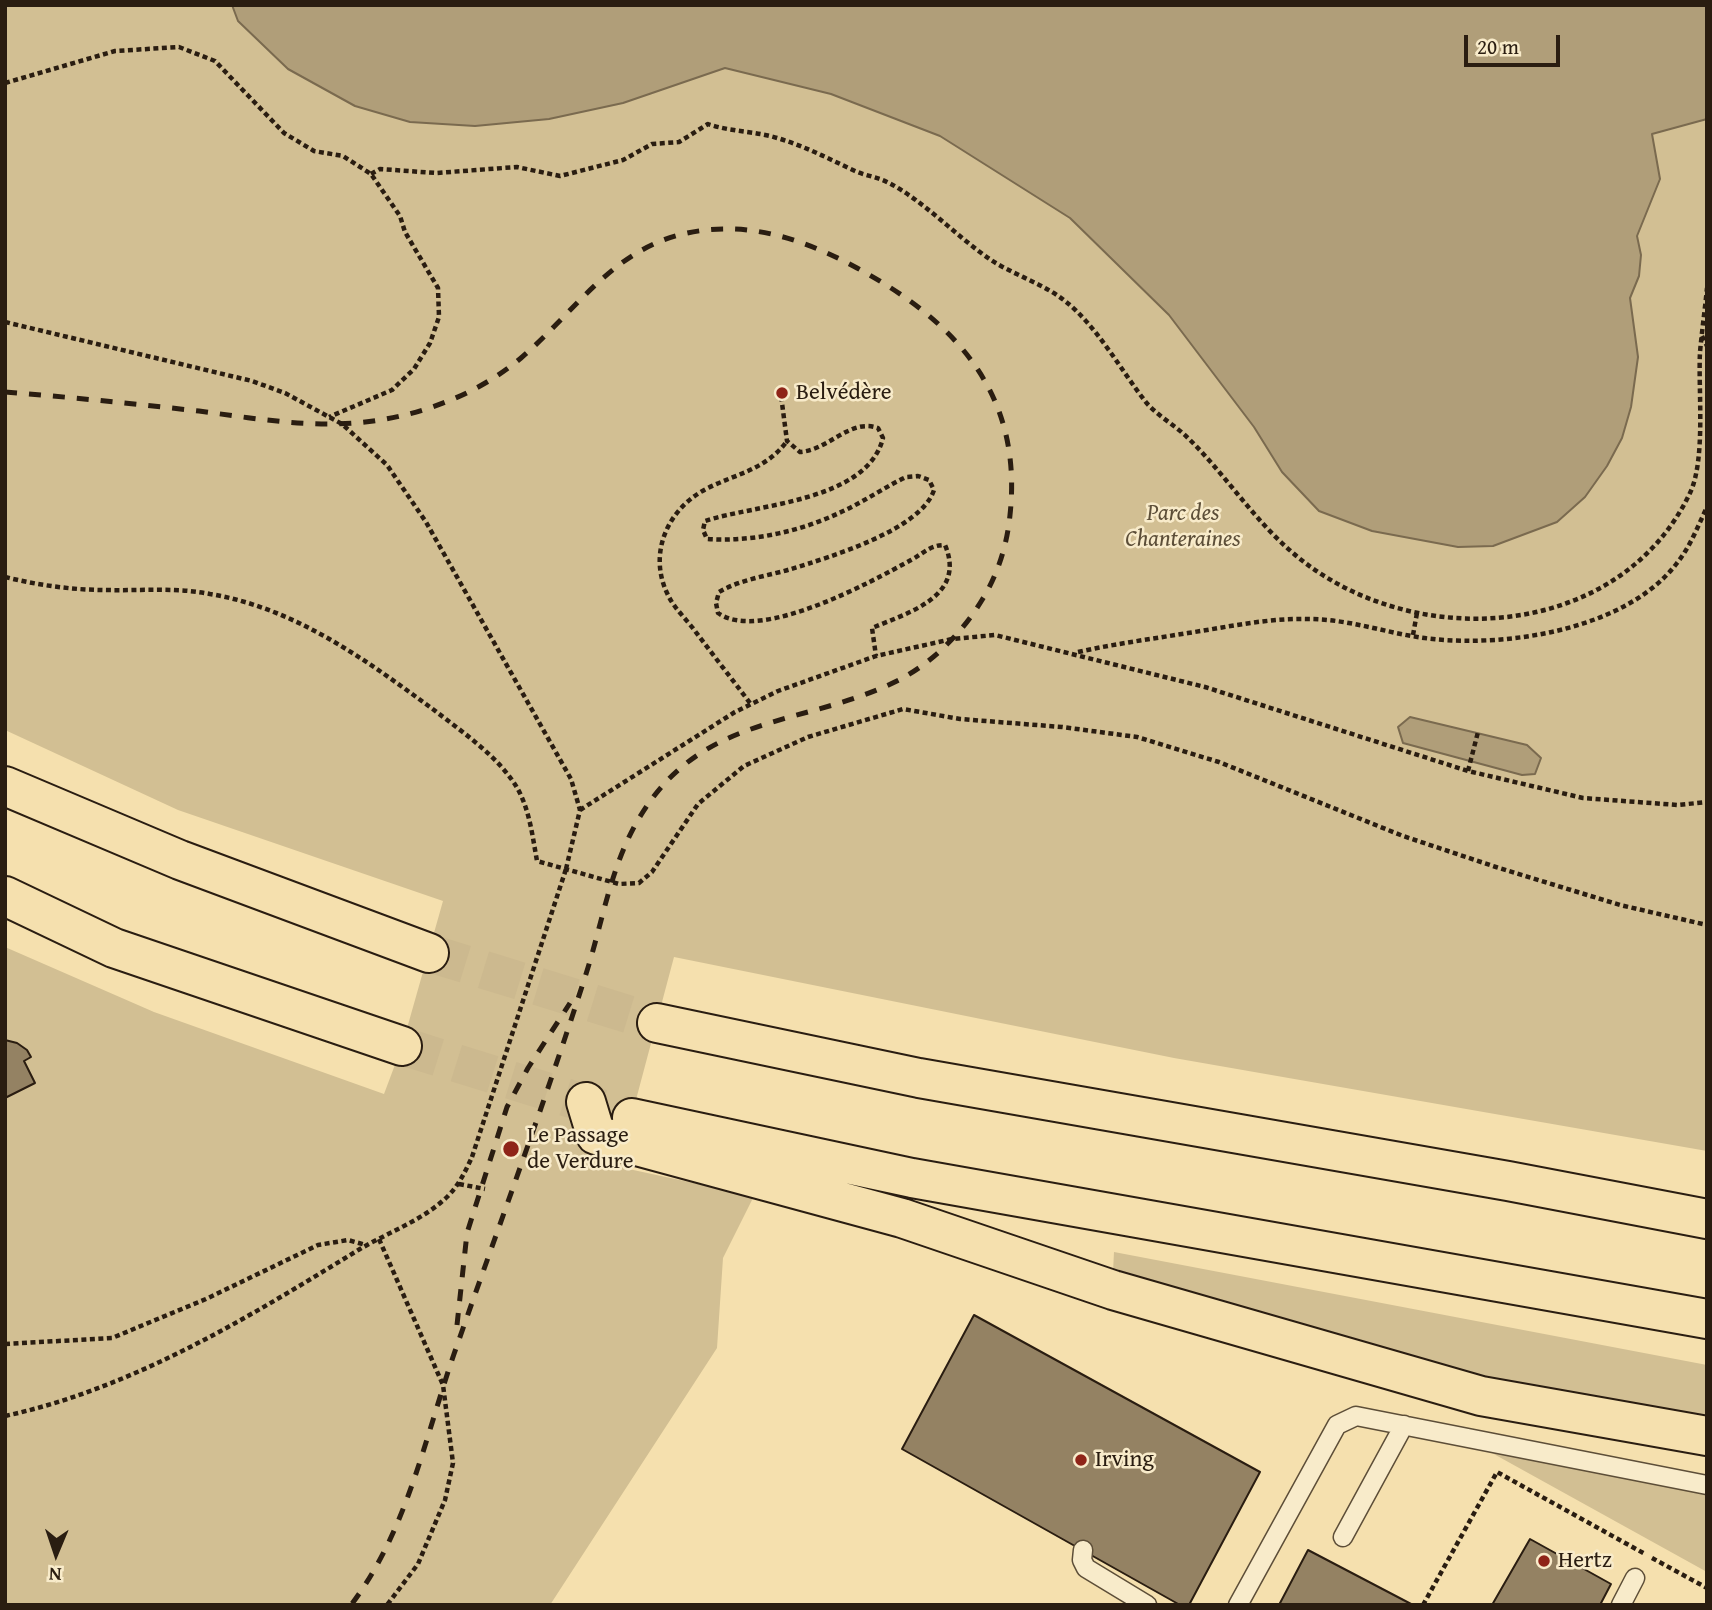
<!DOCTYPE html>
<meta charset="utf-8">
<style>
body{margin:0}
#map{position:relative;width:1712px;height:1610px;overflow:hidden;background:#f5e0ae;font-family:"Gentium Book Plus",serif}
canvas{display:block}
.frame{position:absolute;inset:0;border:7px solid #2a1d11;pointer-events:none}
.north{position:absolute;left:21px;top:1519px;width:70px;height:70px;-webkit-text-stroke:5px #f8ebca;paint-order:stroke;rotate:182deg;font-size:19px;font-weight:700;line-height:28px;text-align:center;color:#2a1d11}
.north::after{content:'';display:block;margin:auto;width:24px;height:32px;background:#2a1d11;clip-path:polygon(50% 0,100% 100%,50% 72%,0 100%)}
.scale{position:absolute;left:1464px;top:35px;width:96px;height:32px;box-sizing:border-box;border:4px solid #2a1d11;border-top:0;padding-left:9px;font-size:21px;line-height:24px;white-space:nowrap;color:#2a1d11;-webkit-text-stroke:5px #f8ebca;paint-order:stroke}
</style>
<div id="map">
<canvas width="1712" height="1610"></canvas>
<div class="frame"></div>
<div class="north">N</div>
<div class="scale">20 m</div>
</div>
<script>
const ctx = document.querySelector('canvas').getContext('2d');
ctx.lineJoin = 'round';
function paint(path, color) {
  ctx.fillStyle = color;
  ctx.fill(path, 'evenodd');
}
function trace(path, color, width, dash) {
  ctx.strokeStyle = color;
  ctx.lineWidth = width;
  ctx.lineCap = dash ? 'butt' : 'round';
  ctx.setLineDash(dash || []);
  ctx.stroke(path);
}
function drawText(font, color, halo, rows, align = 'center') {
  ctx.font = font + ' "Gentium Book Plus",serif';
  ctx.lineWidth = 5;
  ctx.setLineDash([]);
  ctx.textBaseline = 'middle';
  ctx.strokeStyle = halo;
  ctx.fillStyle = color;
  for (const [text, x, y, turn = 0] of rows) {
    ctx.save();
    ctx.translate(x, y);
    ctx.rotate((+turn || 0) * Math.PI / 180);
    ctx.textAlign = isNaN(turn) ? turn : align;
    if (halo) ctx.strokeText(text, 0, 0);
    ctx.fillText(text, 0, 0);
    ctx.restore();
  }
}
paint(new Path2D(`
 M 5,5 L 1707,5 L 1707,1151 L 1174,1058 L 674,957 L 625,1141 L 624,1168 L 754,1196 L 723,1258 L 717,1348 L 550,1605 L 5,1605 L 5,947 L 154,1012 L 384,1094 L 402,1046 L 443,901 L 178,810 L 5,730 Z
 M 1114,1252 L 1707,1365 L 1707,1419 L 1510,1383 L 1113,1272 Z
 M 1493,1452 L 1707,1494 L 1707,1572 L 1492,1453 Z`), '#d2bf93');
const water = new Path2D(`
 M 232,5 L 1707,5 L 1707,119 L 1652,134 L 1660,179 L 1637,236 L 1641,255 L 1639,276 L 1630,298 L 1638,357 L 1631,407 L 1622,438 L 1607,466 L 1585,497 L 1557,522 L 1493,546 L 1458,547 L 1372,531 L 1319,511 L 1282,472 L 1254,427 L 1169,315 L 1070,218 L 940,136 L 831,94 L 725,68 L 623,103 L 549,119 L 475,126 L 410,122 L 355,106 L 288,69 L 238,21 Z
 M 1410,717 L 1527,745 L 1541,758 L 1535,774 L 1522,775 L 1403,743 L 1398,727 Z`);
paint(water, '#b09e79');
trace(water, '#7a6a4f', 2);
const building = new Path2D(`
 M 5,1040 L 17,1043 L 27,1050 L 31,1057 L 24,1061 L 35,1083 L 5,1098 Z
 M 974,1315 L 1260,1472 L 1189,1605 L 1180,1605 L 902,1449 Z
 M 1530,1539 L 1611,1584 L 1600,1605 L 1492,1605 Z
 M 1308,1550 L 1413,1605 L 1279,1605 Z`);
paint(building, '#948263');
trace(building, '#2a1d11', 2);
trace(new Path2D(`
 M 429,953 L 657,1023
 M 402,1046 L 632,1118`), '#ccb98f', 38, [38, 19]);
const lane = new Path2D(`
 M 1343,1537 L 1404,1425
 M 1083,1550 L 1082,1560 L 1086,1568 L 1147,1605
 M 1238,1605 L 1337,1425 L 1356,1416 L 1707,1485
 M 1621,1605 L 1635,1578`);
const highway = new Path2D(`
 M 5,786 L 180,860 L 429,953
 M 5,896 L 114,948 L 402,1046
 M 657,1023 L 919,1078 L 1508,1181 L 1707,1219
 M 586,1102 L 596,1135 L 902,1218 L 1113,1290 L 1481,1396 L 1707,1436
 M 632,1118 L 912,1178 L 1707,1319`);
trace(lane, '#5d4e38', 21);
trace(highway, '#2a1d11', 42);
trace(new Path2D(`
 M 5,83 L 115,51 L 179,47 L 215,61 L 284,133 L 314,151 L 343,156 L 371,174 L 400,216 L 405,232 L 438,288 L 439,317 L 430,343 L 414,369 L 392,390 L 329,417
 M 371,174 L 380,169 L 436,173 L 517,167 L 560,176 L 623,160 L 652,144 L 679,142 L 708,124 C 728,131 749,131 770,136 C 801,144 827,158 855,171 C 866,176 878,177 889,183 C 924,201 957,237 991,260 C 1014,275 1044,284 1065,301 C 1096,325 1121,370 1145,401 C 1156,415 1175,425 1188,438 C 1225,474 1253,519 1293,553 C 1410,654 1619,642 1690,493 C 1706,459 1698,390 1700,352 C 1702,330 1705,309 1707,288
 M 5,322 L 252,381 L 285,393 L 342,424 L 387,465 L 426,522 L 571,779 L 580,810 L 566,869
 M 1702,336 L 1707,346
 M 780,388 L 787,441 L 800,452 C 829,450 850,418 878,428 L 883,438 C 867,502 756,504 705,521 L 703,530 L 707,539 C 751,542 799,532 839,513 C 862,503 883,488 906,477 L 918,476 L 929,480 L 934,490 C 921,530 830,557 791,569 C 768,576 741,579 719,592 L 716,603 L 718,613 C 760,643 871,582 911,560 C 924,553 930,545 945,545 C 967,597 907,613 872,628 L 876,656
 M 5,577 C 37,585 72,590 105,590 C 140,591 175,587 210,594 C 295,608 366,660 434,710 C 461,731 492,752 512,780 C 529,803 532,834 537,861 L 619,884 L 639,883 L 652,872 L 698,804 L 744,766 L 808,737 L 903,709 L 960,719 L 1062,727 L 1137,737 L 1219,762 L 1403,836 L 1496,867 L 1620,905 L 1707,925
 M 1413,635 L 1417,613
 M 1078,652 C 1114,644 1151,639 1188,633 C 1228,627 1267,618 1308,619 C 1352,619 1391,635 1433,639 C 1510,647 1627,629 1677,563 C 1690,547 1698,526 1707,507
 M 750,703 C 732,679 713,655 695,631 C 687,620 675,609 669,597 C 647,556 666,510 706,489 C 735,474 766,470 787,441
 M 1468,771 L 1478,732
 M 580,810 L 735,712 L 778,691 L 876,656 L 952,639 L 995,635 L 1205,687 L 1468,771 L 1583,798 L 1678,805 L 1707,802
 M 459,1184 L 485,1189
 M 379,1239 L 443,1385 L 453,1463 L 445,1500 L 418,1564 L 387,1605
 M 5,1344 L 112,1338 L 206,1299 L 318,1245 L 348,1240 L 366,1245
 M 5,1416 C 134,1388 249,1317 360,1249 C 389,1232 423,1220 447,1197 C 459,1185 465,1172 472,1157
 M 1652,1558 L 1707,1588
 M 1423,1605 L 1497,1472 L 1645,1554`), '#2a1d11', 4.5, [5, 3.5]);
trace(lane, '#f8ebca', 18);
trace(highway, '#f5e0ae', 38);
trace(new Path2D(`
 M 5,392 C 70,397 134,404 199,411 C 259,419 320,430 380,420 C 430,412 482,391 521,358 C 574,313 611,251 683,234 C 745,219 804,239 857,268 C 957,322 1023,395 1010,515 C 1007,545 998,574 982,600 C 962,633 933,662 899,680 C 805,727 704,712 641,815 C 611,863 603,921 586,974 C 545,1102 498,1228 454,1354 C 424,1441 407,1531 351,1605
 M 457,1325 L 467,1233 L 507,1107 L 528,1068 L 570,1003`), '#2a1d11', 5, [12, 12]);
trace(new Path2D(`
 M 472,1157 L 566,869`), '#2a1d11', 4.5, [5, 3.5]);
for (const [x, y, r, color] of [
 [782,393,7,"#8f2418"],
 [511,1149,9,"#8f2418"],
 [1081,1460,7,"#8f2418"],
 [1544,1561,7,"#8f2418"]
]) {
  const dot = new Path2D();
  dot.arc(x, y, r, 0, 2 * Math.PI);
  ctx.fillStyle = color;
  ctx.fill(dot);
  trace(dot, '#f8ebca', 2.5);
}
drawText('23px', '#2a1d11', '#f8ebca', [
 ["Belvédère",796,393],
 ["Le Passage",527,1136],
 ["de Verdure",527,1162],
 ["Irving",1095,1460],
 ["Hertz",1558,1561]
], 'left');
drawText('italic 23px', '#5c4e38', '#f8ebca', [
 ["Parc des",1183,514],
 ["Chanteraines",1183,540]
]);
</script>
